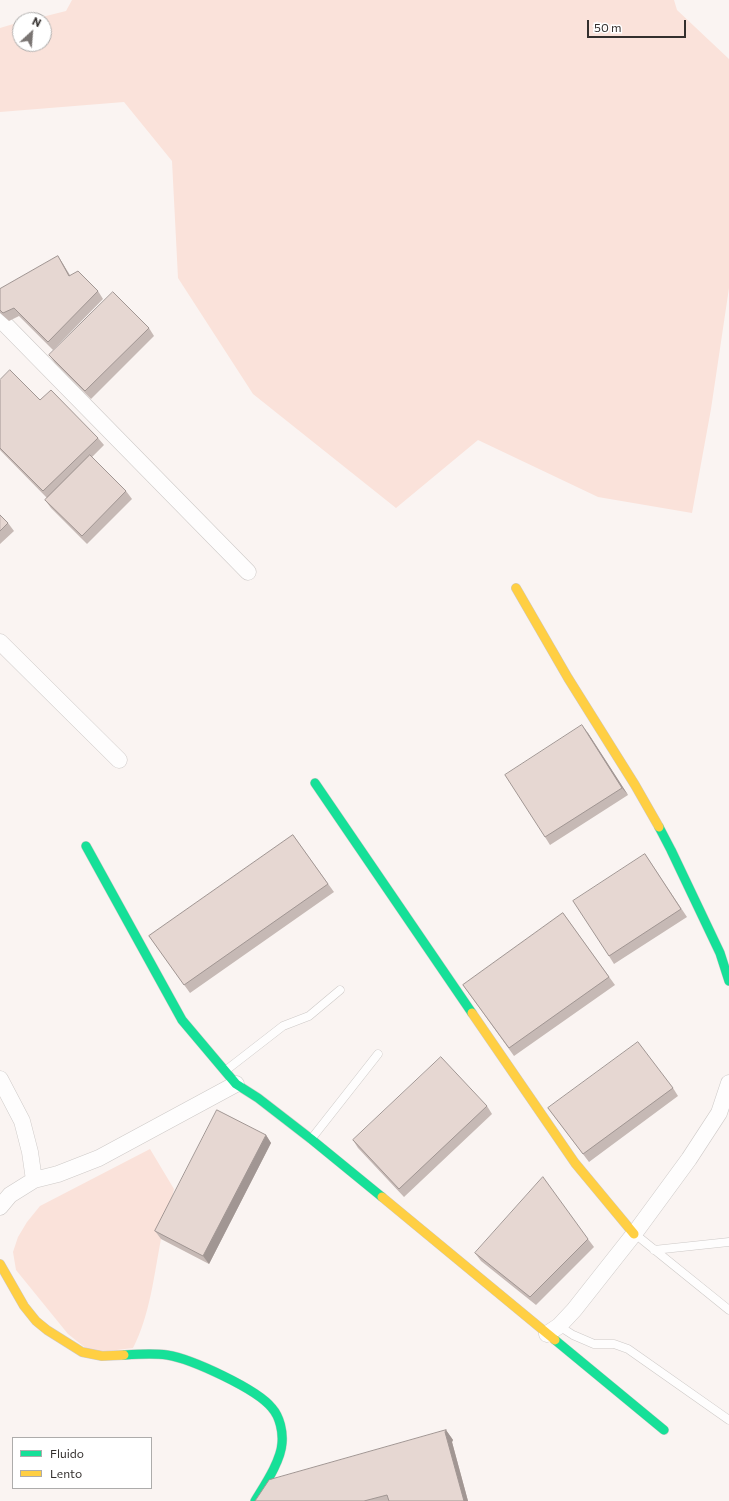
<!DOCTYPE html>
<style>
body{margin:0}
#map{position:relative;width:729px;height:1501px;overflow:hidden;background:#faf4f2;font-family:Commissioner,sans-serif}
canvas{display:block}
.legend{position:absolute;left:12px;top:1437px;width:140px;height:52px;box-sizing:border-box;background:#fff;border:1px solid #adacab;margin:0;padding:5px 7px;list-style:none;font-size:12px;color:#332f2d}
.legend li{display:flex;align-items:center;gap:8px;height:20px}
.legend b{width:20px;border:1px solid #adacab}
.north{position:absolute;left:12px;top:12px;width:40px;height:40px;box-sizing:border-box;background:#fff;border:1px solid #adacab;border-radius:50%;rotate:26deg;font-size:11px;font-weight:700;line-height:16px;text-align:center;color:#332f2d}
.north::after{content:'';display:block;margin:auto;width:14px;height:18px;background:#797472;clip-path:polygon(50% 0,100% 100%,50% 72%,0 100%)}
.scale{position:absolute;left:587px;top:20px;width:99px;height:18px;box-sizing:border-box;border:2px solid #332f2d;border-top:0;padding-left:5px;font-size:12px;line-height:14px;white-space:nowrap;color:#332f2d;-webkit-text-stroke:3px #fff;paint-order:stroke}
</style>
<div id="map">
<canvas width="729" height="1501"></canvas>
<ul class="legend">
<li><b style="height:5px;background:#16e098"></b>Fluido</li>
<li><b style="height:5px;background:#ffcf43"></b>Lento</li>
</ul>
<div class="north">N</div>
<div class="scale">50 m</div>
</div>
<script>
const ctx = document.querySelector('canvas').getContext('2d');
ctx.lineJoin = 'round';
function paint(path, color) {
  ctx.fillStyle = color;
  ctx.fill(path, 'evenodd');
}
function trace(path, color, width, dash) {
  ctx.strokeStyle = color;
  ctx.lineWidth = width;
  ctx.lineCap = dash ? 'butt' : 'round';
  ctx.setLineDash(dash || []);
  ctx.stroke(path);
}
paint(new Path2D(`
 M 72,0 L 674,0 L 677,10 L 729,59 L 729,288 L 711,409 L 692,513 L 598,497 L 478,440 L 396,508 L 253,394 L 178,278 L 172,161 L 124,102 L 0,112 L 0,28 L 20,22 L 20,44 L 44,44 L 44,20 L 30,20 L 66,11 Z
 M 150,1149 L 174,1189 L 165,1233 L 161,1239 C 154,1275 150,1315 133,1348 L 92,1353 L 68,1334 L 16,1270 L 13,1252 L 18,1237 L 27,1222 L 40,1206 Z`), '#fae2da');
const lane = new Path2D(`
 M 225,1071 L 283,1026 L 309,1016 L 340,990
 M 312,1138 L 378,1054
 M 635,1234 L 729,1310
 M 654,1250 L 729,1242
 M 559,1326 L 573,1335 L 594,1344 L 614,1344 L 628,1349 L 729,1420`);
const street = new Path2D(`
 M 0,319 L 248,572
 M 0,642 L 119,760
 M 0,1079 L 22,1121 L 30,1152 L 34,1180
 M 0,1207 L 10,1195 L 34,1180 L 58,1174 L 99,1158 L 236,1084
 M 547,1334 L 559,1326 L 574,1310 L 634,1234 L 689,1159 L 719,1113 L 729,1083`);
const fast = new Path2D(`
 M 315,783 L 472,1013
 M 659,827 L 671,850 L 720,953 L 729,981
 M 86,846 L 182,1020 L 236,1084 L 258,1098 L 311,1139 L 382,1197
 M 555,1340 L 664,1430
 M 124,1355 C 139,1354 153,1353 167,1355 C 192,1359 257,1389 272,1408 C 280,1417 283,1432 282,1443 C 281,1461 264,1486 255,1501`);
const slow = new Path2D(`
 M 516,588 L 568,678 L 635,785 L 659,827
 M 472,1013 L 575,1163 L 634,1234
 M 382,1197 L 555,1340
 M 0,1264 L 24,1306 L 36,1321 L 47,1330 L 82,1352 L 102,1356 L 124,1355`);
trace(lane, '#cdc9c7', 9);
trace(street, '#cdc9c7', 17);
trace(fast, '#cdc9c7', 10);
trace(slow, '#cdc9c7', 10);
trace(lane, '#fefdfd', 8);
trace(street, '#fefdfd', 16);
trace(fast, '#16e098', 9);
trace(slow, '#ffcf43', 9);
paint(new Path2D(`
 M 58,256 L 63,264 L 70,275 L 98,291 L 103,299 L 53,350 L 19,316 L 9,321 L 0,313 L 0,289 Z
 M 149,328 L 154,336 L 91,399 L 55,363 L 49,355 Z
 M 0,380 L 40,400 L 98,438 L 104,445 L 92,457 L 126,491 L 132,499 L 87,544 L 51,508 L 45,500 L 47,498 L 0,450 Z
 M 0,515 L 8,523 L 14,531 L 0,544 Z
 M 588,733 L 628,795 L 550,845 L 545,837 Z
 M 293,835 L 334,892 L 190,993 L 149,936 Z
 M 645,854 L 687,917 L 614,964 L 609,956 Z
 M 563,913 L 615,985 L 514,1056 L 463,985 Z
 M 673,1088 L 678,1096 L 589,1162 L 548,1108 Z
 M 487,1106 L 492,1114 L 404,1197 L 358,1148 L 353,1140 Z
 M 266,1135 L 271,1143 L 209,1264 L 161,1239 L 155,1231 Z
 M 588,1239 L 594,1247 L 536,1305 L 481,1261 L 475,1253 Z
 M 446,1430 L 453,1440 L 452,1442 L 468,1501 L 255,1501 Z`), '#c6b9b5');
paint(new Path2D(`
 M 58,256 L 63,264 L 74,284 L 69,276 Z
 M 582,725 L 588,733 L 628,795 L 622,788 Z
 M 266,1135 L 271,1143 L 209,1264 L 203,1256 Z
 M 446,1430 L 453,1440 L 452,1442 L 468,1501 L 464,1501 L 445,1432 Z`), '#a19693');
const building = new Path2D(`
 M 58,256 L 69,276 L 78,271 L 98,291 L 48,342 L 14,308 L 3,313 L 0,310 L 0,289 Z
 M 113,292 L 149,328 L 85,391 L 49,355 Z
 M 10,370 L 40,400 L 51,390 L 98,438 L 43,491 L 0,448 L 0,380 Z
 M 90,455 L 126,491 L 82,536 L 45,500 Z
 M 0,515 L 8,523 L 0,531 Z
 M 582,725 L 622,788 L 545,837 L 505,775 Z
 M 293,835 L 328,884 L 184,985 L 149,936 Z
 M 645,854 L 681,909 L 609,956 L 573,901 Z
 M 563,913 L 609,977 L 509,1048 L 463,985 Z
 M 638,1042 L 673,1088 L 583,1154 L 548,1108 Z
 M 441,1057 L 487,1106 L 399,1189 L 353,1140 Z
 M 217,1110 L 266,1135 L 203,1256 L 155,1231 Z
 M 543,1177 L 588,1239 L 530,1297 L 475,1253 Z
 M 446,1430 L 445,1432 L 464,1501 L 389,1501 L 387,1495 L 364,1501 L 255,1501 L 269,1480 Z`);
paint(building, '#e6d7d2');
trace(building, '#a19693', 1);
</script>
